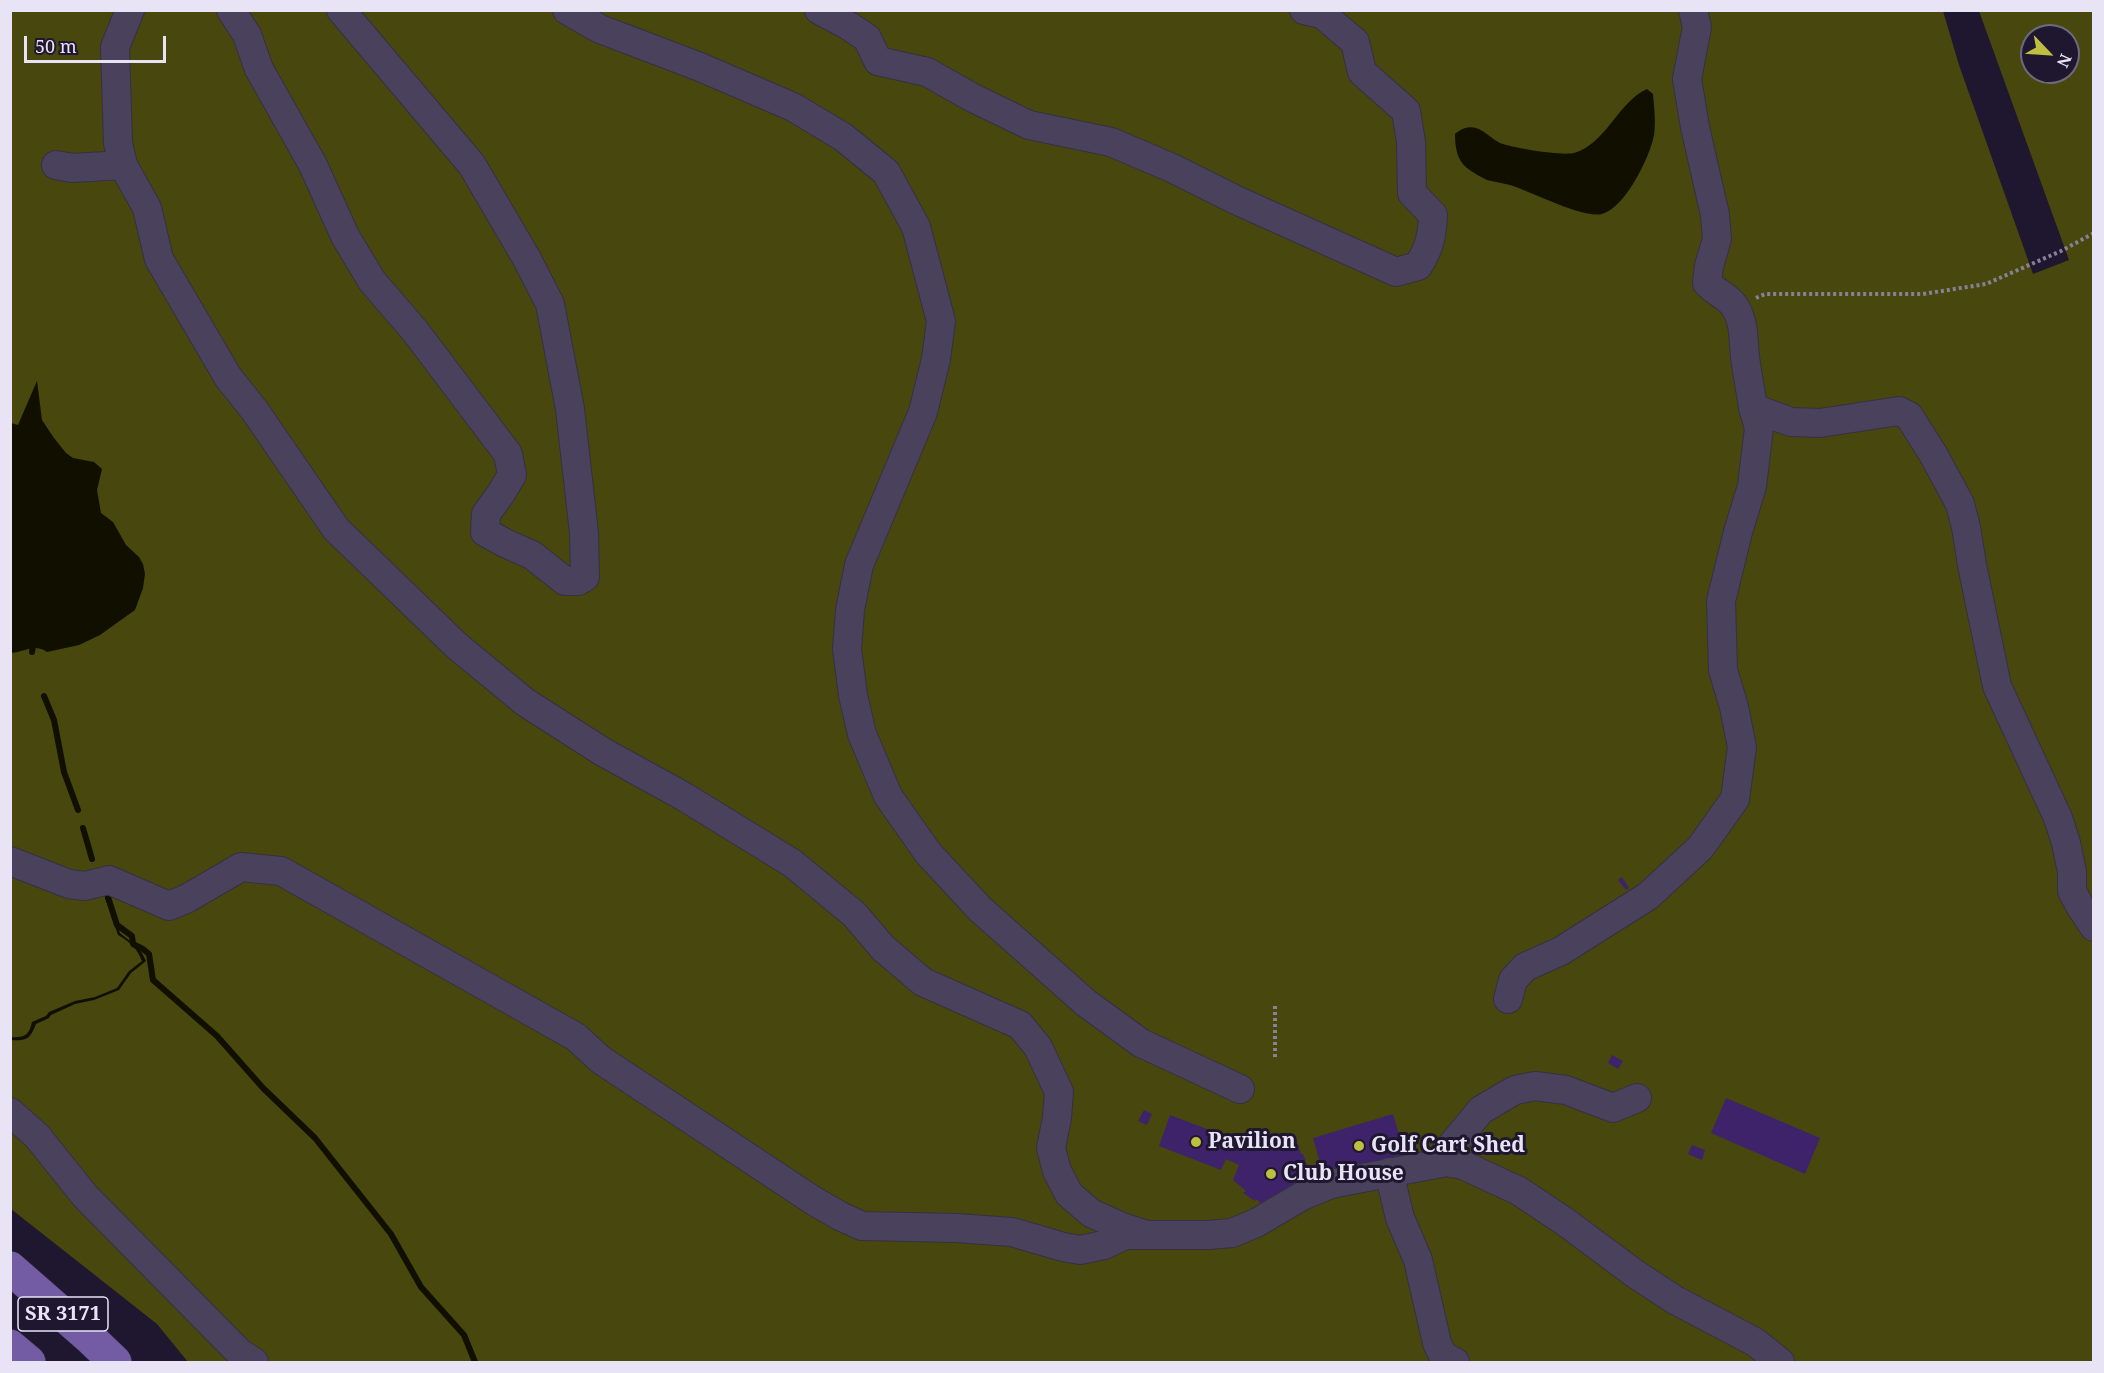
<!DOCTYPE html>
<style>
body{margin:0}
#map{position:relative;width:2104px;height:1373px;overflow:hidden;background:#1f172f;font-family:"Noto Serif",serif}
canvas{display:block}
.frame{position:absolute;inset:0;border:12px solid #e8e4f5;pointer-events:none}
.north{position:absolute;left:2020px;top:24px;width:60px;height:60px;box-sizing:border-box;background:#1f172f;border:2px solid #6f697e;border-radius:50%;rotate:115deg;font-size:16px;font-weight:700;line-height:24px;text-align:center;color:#e8e4f5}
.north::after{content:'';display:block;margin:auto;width:21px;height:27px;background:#bfbe41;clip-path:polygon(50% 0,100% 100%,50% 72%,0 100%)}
.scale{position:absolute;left:24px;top:36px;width:142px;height:27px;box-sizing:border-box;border:3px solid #e8e4f5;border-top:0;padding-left:8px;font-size:18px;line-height:21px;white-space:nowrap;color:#e8e4f5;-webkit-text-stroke:4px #1f172f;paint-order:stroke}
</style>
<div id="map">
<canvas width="2104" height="1373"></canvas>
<div class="frame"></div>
<div class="north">N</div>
<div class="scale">50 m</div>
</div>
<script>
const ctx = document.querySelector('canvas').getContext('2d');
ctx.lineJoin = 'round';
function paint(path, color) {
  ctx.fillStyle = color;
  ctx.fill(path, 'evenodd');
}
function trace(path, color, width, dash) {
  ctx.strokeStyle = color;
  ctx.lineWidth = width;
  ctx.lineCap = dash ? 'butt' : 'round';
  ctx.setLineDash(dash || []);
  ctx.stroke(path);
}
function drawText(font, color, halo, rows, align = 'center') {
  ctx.font = font + ' "Noto Serif",serif';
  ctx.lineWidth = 6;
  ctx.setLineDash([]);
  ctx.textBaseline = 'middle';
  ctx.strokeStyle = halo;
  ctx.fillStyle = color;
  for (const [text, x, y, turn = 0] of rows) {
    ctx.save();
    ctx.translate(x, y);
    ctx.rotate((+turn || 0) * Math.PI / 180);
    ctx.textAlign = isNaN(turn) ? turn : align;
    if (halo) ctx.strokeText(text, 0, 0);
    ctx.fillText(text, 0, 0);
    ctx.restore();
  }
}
paint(new Path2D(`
 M 10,11 L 1943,11 L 1959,65 L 2033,274 L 2069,260 L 1979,11 L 2093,11 L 2093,1362 L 188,1362 L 157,1324 L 11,1209 ZM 2032,36 L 2068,36 L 2068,72 L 2032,72 Z`), '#47470e');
paint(new Path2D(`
 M 1647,89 L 1653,94 C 1654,107 1656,121 1654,135 C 1650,157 1625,208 1602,214 C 1583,219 1530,191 1510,185 C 1503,183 1494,182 1487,180 C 1481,177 1472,172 1467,168 C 1457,160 1455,147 1455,134 C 1461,129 1468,126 1476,128 C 1485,131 1492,139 1500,143 C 1513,148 1561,156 1574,153 C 1606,144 1618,102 1647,89 Z
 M 37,381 L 42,420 L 54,438 L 66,453 L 73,458 L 94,462 L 102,469 L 97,490 L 101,513 L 113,522 L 126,545 L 139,557 L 143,564 L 145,574 L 143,588 L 135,610 L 100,635 L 79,645 L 47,652 C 34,643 25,652 11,653 L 11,423 L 18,425 Z
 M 108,895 L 120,933 L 140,949 L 146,961 L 131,973 L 119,990 L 94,1000 L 75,1004 L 51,1015 L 49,1018 L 36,1024 C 30,1039 27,1041 11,1040 L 10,1037 C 24,1038 29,1036 32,1022 L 46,1016 L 49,1012 L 75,1001 L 95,997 L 117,988 L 129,971 L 142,961 C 137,948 130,942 118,935 L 105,898 Z`), '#111000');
trace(new Path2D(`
 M 32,652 L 34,640
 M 44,696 L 54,720 L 64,772 L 78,810
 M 83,828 L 92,859
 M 107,894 L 117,925 L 132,936 L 133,944 L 143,949 L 149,954 L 153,980 L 217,1036 L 263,1088 L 315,1138 L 391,1234 L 421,1287 L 464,1335 L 475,1362`), '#111000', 6);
paint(new Path2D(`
 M 1622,877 L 1629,888 L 1626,890 L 1618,880 Z
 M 1612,1055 L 1623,1061 L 1618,1069 L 1608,1063 Z
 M 1726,1098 L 1820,1138 L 1805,1174 L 1711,1133 Z
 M 1144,1110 L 1152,1114 L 1147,1125 L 1138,1121 Z
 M 1393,1114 L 1405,1154 L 1324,1177 L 1313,1138 Z
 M 1170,1115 L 1233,1139 L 1231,1146 L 1244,1151 L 1249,1136 L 1264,1137 L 1263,1133 L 1282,1134 L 1282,1137 L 1296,1138 L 1301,1154 L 1303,1154 L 1307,1165 L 1304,1167 L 1309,1183 L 1269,1210 L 1256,1199 L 1255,1201 L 1243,1193 L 1246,1191 L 1233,1180 L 1239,1165 L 1226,1159 L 1221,1170 L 1159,1146 Z
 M 1692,1145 L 1705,1150 L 1702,1160 L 1688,1154 Z`), '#3f236a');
const minor = new Path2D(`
 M 231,10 L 247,35 L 259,69 L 313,165 L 345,236 L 372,281 L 415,331 L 508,454 L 512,475 L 500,495 L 486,514 L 485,532 L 505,543 L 532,555 L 565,581 L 578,581 L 585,577 L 584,533 L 570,409 L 550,304 L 527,259 L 472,165 L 341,10
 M 567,10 L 600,29 L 700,67 L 793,107 L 843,137 L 886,172 L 916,227 L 941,321 L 936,359 L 923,412 L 859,565 L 850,610 L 847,649 L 853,695 L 862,734 L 888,796 L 928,853 L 980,909 L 1086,1003 L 1141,1043 L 1240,1089
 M 819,10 L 849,26 L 867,38 L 878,61 L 927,72 L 973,98 L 1029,125 L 1111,142 L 1172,168 L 1236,200 L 1396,272 L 1418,266 C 1429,249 1432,237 1433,215 L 1412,193 L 1411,142 L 1406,111 L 1362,72 L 1355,42 L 1322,14 L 1304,10
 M 1693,10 L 1697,27 L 1687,79 L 1695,127 L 1715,215 L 1717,239 L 1709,266 L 1707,283 C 1716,293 1728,296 1735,307 C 1745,323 1743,340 1745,357 C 1747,374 1751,391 1753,408 L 1791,422 L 1820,423 L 1899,411 L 1909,416 L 1933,454 L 1960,504 L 1966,527 L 1972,565 L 1997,686 L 2058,818 L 2066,843 L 2072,872 L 2072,891 L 2080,906 L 2094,927
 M 56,165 L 72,168 L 123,165 L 118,143 L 115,47 L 130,10
 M 123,165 L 147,208 L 159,259 L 228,377 L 255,411 L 336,529 L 457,646 L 525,702 L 603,752 L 683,796 L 792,863 L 854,914 L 883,948 L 923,982 L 1020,1025 L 1038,1047 L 1059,1092 L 1057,1118 L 1051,1148 L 1057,1171 L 1069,1194 L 1091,1213 L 1122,1227 L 1147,1235 L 1208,1235 L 1232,1233 L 1256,1223 L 1302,1196 L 1331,1184 L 1436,1164 L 1481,1110 L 1515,1090 L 1535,1086 L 1566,1090 L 1613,1108 L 1637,1098
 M 10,861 L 69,884 L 85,886 L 109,880 L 169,906 L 186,899 L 241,867 L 281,871 L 576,1037 L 601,1060 L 814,1201 L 840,1216 L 862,1226 L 956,1228 L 1012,1232 L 1063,1247 L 1080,1250 L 1104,1245 L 1125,1235 L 1145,1235
 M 1508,999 L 1513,980 L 1525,967 L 1561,951 L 1648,896 L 1700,848 L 1735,799 L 1742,747 L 1734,707 L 1723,670 L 1721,601 L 1738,532 L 1752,486 L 1759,428 L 1753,408
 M 10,1112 L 37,1136 L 85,1196 L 240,1353 L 254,1362
 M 1436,1164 L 1446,1162 L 1463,1165 L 1519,1191 L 1564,1221 L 1634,1273 L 1675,1300 L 1755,1342 L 1780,1362
 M 1389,1172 L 1400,1218 L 1418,1260 L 1437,1343 L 1443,1356 L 1455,1362`);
const major = new Path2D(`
 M 10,1268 L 90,1338 L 115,1362
 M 10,1346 L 29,1362`);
trace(minor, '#363043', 30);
trace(major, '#363043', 34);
trace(new Path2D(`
 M 1756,298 L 1765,294 L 1923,294 L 1986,284 L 2061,251 L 2094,233
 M 1275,1057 L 1275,1006`), '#878195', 4, [3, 3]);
trace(minor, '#4a425d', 28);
trace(major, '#745ca4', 33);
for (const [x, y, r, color] of [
 [1196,1142,6,"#bfbe41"],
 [1359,1146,6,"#bfbe41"],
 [1271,1174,6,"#bfbe41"]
]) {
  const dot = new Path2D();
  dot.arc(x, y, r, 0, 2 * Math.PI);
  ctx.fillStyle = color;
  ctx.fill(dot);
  trace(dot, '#1f172f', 2);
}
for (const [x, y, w] of [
 [63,1314,90]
]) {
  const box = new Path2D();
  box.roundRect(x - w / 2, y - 17, w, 34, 4.5);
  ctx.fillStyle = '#1f172f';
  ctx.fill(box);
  trace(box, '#e8e4f5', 1.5);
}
drawText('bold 20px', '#e8e4f5', null, [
 ["SR 3171",63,1314]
]);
drawText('bold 21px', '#e8e4f5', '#1f172f', [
 ["Pavilion",1208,1142],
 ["Golf Cart Shed",1371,1146],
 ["Club House",1283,1174]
], 'left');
</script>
